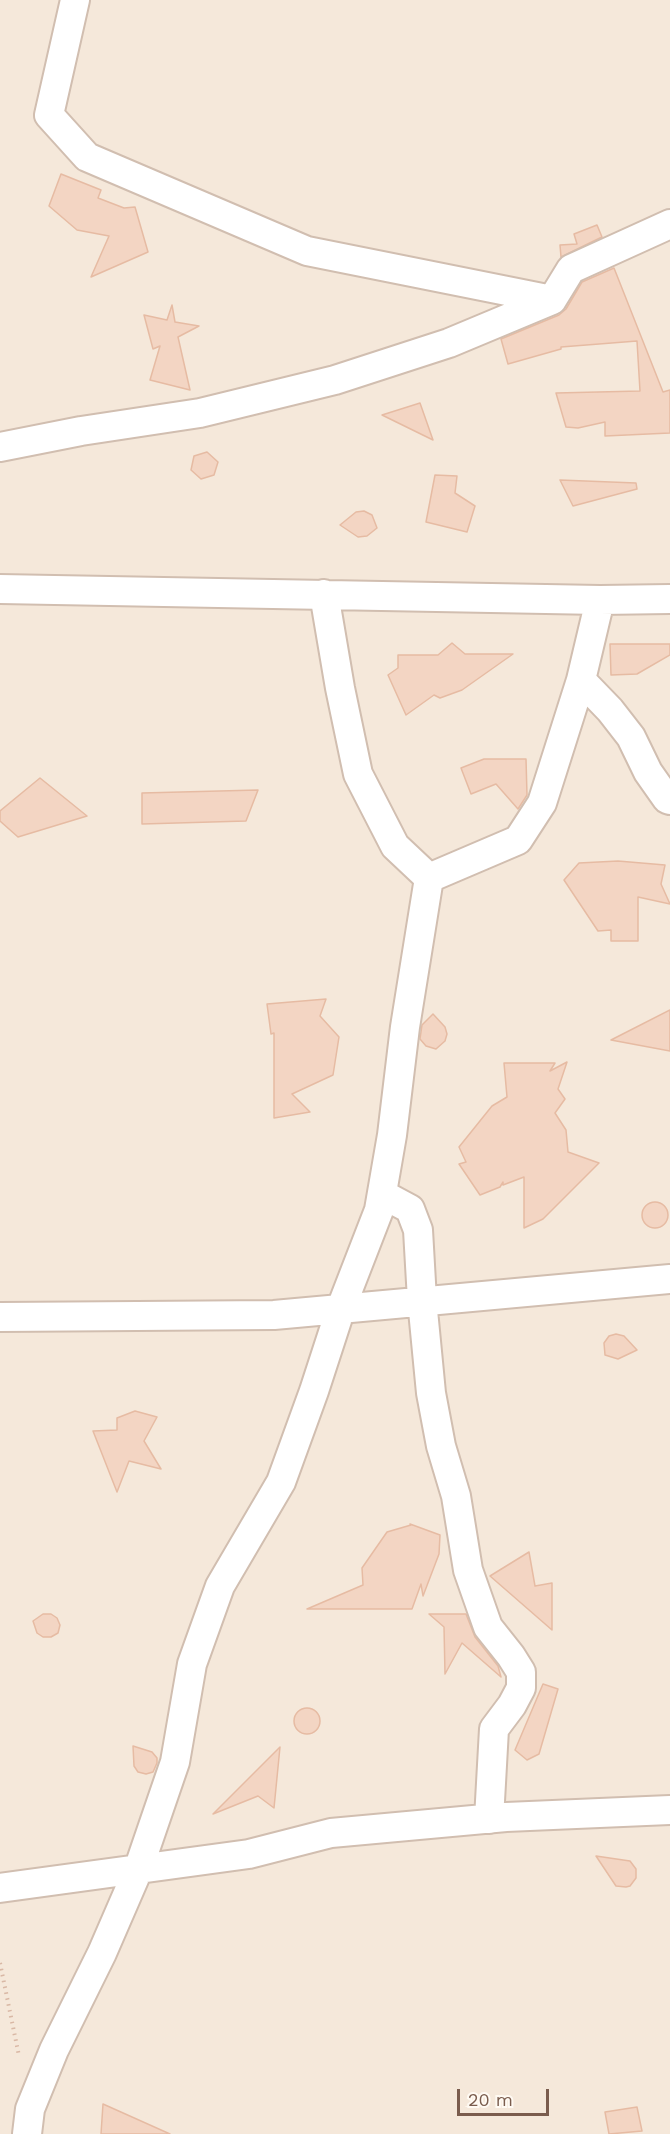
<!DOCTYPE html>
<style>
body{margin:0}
#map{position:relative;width:670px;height:2134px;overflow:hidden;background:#fdf6ec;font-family:"Work Sans",sans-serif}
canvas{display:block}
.scale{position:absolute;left:457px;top:2089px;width:92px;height:27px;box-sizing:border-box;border:3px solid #7a5c4d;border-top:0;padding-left:8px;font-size:18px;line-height:21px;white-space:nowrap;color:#7a5c4d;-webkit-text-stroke:4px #fffaf3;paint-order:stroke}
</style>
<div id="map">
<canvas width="670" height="2134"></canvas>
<div class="scale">20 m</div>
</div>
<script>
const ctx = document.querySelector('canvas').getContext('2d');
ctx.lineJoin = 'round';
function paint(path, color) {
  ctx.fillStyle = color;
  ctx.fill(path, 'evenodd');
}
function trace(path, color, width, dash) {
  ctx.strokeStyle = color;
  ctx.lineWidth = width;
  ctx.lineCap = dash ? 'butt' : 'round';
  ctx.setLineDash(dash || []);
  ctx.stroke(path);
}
paint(new Path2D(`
 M 0,0 L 670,0 L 670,2134 L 0,2134 Z`), '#f5e8da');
const building = new Path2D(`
 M 61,174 L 101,190 L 98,198 L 124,208 L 135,207 L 148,252 L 91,277 L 109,236 L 77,230 L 49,206 Z
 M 597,225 L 602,237 L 561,257 L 560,245 L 577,244 L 574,234 Z
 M 614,268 L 663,392 L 670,390 L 670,433 L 605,436 L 605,422 L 578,428 L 566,427 L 556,393 L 640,391 L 637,341 L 561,347 L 561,349 L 508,364 L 501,339 L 559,315 L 566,309 L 582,282 Z
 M 172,305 L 175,322 L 199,326 L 178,337 L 190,390 L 150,380 L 160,346 L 153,349 L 144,315 L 167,320 Z
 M 420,403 L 433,440 L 382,415 Z
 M 207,452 L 218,462 L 214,475 L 201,479 L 191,470 L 194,456 Z
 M 435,475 L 457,476 L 455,493 L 475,506 L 467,532 L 426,522 Z
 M 560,480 L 636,483 L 637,489 L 573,506 Z
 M 364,511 L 372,515 L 377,528 L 367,536 L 358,537 L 340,525 L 356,512 Z
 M 452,643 L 465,654 L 513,654 L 462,690 L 440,698 L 434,695 L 406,715 L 388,675 L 398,668 L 398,655 L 438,655 Z
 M 610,644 L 670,644 L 670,655 L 637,674 L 611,675 Z
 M 484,759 L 526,759 L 527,795 L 518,809 L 496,784 L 471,794 L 461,768 Z
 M 40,778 L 87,816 L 18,837 L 0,821 L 0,811 Z
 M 258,790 L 246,821 L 142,824 L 142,793 Z
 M 618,861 L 665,865 L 661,884 L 670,904 L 638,897 L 638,941 L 611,941 L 611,930 L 598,931 L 564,880 L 579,863 Z
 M 326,999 L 320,1016 L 339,1037 L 333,1075 L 292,1094 L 310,1112 L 274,1118 L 274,1033 L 271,1034 L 267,1004 Z
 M 670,1010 L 670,1051 L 611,1040 Z
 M 433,1014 L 445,1027 L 447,1034 L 445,1041 L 436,1049 L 426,1046 L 420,1039 L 422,1025 Z
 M 567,1062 L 558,1089 L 565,1099 L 555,1113 L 566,1130 L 568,1152 L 599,1163 L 543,1219 L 524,1228 L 524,1177 L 503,1185 L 503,1182 L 500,1187 L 480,1195 L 459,1164 L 466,1162 L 459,1147 L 492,1106 L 507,1097 L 504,1063 L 555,1063 L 550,1071 Z
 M642 1215a13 13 0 1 1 26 0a13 13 0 1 1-26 0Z
 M 616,1334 L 624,1336 L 637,1350 L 618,1359 L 605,1355 L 604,1343 L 609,1336 Z
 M 135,1411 L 157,1417 L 144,1441 L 161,1469 L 129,1461 L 117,1492 L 93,1431 L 117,1430 L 117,1418 Z
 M 410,1524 L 440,1535 L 439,1554 L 423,1596 L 421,1584 L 412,1609 L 307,1609 L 363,1585 L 362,1568 L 387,1532 L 411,1525 Z
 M 529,1552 L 535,1586 L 552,1583 L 552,1630 L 490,1576 Z
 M 43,1614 L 51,1614 L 57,1618 L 60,1625 L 58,1633 L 51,1637 L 43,1637 L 37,1633 L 33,1621 Z
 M 429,1614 L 466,1614 L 475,1637 L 498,1666 L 501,1677 L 462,1643 L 445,1674 L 444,1627 Z
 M 543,1684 L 558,1689 L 539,1754 L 527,1760 L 515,1750 Z
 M294 1721a13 13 0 1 1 26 0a13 13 0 1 1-26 0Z
 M 133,1746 L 152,1752 L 157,1758 L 157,1763 L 153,1772 L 146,1774 L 138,1772 L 134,1766 Z
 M 280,1747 L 274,1808 L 258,1796 L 213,1814 Z
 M 596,1856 L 630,1861 L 636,1869 L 636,1878 L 630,1886 L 626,1887 L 616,1886 Z
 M 103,2104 L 170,2134 L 101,2134 Z
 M 637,2107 L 642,2131 L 609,2134 L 605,2112 Z`);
paint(building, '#f3d5c3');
trace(building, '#e6bba3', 1.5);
const street = new Path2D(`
 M 75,0 L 49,115 L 87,157 L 307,251 L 552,300
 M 0,447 L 81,431 L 200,413 L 335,380 L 449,343 L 552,300 L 571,269 L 670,224
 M 0,589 L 600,600 L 670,599
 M 324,594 L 340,688 L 358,774 L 395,846 L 429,878
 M 581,680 L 610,710 L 631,737 L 648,772 L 667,799 L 670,800
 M 429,878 L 518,840 L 542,803 L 581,680 L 600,600
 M 382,1194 L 410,1209 L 418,1230 L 422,1300 L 431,1393 L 441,1446 L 456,1496 L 468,1570 L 488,1627 L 511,1656 L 521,1672 L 521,1688 L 512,1705 L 494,1729 L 489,1819
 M 0,1317 L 274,1315 L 670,1279
 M 0,1888 L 249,1854 L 331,1833 L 506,1817 L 670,1810
 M 27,2134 L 30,2109 L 54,2050 L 102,1953 L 138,1870 L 175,1762 L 192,1664 L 220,1586 L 281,1482 L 314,1391 L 341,1308 L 379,1210 L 392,1135 L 405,1027 L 429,878`);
trace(street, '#d1beb0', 32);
trace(new Path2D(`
 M 0,1963 L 19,2056`), '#d9b8a5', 4, [1.5, 4.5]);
trace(street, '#fff', 28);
</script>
